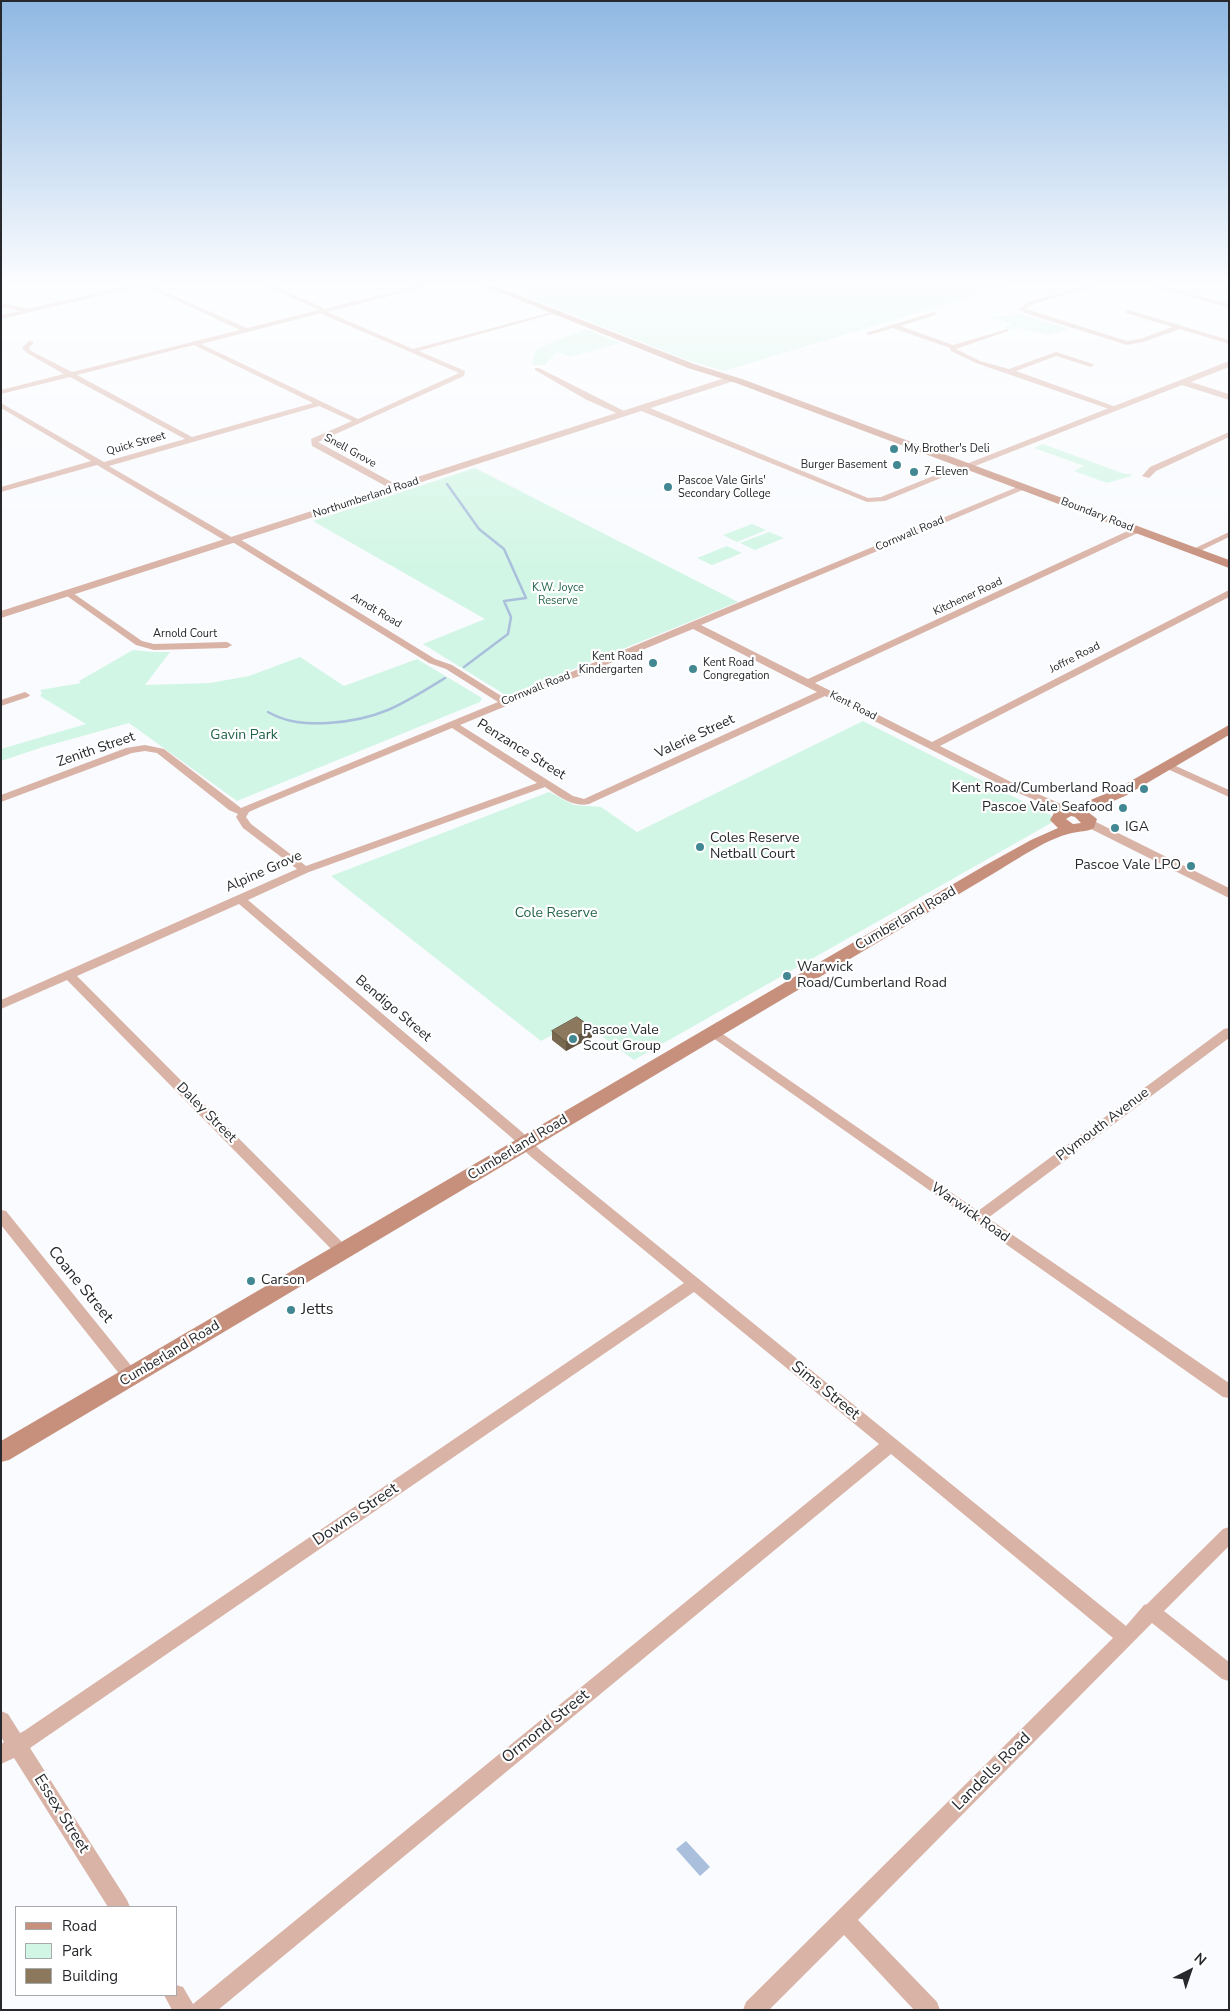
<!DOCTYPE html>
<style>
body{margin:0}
#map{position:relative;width:1230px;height:2011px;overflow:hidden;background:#f9fbfe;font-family:"Nunito Sans",sans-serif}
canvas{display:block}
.frame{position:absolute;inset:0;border:2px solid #26282b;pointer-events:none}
.legend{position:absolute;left:15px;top:1906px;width:162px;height:90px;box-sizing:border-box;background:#fff;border:1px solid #a8a9aa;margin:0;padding:6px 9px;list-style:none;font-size:15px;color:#26282b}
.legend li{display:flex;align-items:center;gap:10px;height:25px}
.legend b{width:25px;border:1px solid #a8a9aa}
.north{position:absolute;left:1165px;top:1946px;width:50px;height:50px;-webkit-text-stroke:4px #fff;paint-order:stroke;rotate:41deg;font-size:14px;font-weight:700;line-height:20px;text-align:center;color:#26282b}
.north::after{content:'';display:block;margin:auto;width:18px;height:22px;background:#26282b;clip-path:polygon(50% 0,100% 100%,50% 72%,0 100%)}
</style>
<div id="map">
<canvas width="1230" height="2011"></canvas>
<div class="frame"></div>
<ul class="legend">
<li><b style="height:6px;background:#c7907d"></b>Road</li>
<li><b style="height:14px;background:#d2f6e5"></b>Park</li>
<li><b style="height:14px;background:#8c795d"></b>Building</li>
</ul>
<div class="north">N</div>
</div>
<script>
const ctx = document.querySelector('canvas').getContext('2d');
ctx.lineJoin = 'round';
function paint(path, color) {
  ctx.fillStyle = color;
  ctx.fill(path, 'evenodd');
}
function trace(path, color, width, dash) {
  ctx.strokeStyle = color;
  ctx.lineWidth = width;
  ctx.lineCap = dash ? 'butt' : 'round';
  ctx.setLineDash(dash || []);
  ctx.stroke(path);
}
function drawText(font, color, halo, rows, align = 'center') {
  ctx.font = font + ' "Nunito Sans",sans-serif';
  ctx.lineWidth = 4.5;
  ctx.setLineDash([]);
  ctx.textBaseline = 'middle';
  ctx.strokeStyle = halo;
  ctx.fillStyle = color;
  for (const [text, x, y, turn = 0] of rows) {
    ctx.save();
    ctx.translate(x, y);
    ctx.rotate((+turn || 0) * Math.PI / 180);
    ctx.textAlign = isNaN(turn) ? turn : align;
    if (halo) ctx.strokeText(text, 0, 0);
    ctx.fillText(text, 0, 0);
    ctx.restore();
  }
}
paint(new Path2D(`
 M 500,286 L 1006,286 L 724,371 L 687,360 Z
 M 1020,314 L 1069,329 L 1049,335 L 1023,328 L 1013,330 L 1004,327 L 1012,324 L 992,317 Z
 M 586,329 L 620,343 L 570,357 L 557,352 L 545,365 L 532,365 L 536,349 Z
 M 1043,444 L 1125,474 L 1131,474 L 1131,476 L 1107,483 L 1074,471 L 1084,466 L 1034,448 Z
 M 475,468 L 738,602 L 507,696 L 423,644 L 485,619 L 313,521 Z
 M 752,524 L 766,530 L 737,542 L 723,535 Z
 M 769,532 L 784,538 L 755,550 L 740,543 Z
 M 727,546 L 742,553 L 712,565 L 697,558 Z
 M 133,650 L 153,652 L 170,652 L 145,685 L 210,683 L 249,676 L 300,657 L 344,686 L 417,659 L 482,698 L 480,702 L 237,801 L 129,723 L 43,747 L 1,761 L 1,749 L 86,724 L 40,696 L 42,693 L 40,690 L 81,683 L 79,681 Z
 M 863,721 L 1058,819 L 634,1060 L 580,1020 L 541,1041 L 331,876 L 549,792 L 574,805 L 601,807 L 637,832 Z`), '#d2f6e5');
paint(new Path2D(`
 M 686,1841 L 710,1867 L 700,1876 L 676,1849 Z`), '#a9bfdc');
trace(new Path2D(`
 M 447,484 L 479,529 L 504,549 L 526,598 L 504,601 L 511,617 L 508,634 L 464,667
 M 268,712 C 287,723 306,724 328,723 C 379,720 403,704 445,678`), '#a9bfdc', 2.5);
paint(new Path2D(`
 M 131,286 L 140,286 L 1,319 L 1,315 L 21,311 L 1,307 L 1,303 L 25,308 L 26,309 Z
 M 145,286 L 152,286 L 247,328 L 319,310 L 265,286 L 272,286 L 321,306 L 324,309 L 416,286 L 425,286 L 424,287 L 327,312 L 413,349 L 556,311 L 556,313 L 419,351 L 465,371 L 464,376 L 318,442 L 399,486 L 399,490 L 393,490 L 312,446 L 311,439 L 352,421 L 319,406 L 109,466 L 233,538 L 238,538 L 435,659 L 452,665 L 506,699 L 1022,485 L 1026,487 L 1025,489 L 701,625 L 808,679 L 1134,528 L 1140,528 L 1140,532 L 815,683 L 932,742 L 1229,590 L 1229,597 L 940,746 L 1017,785 L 1073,809 L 1074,811 L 1073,813 L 1065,813 L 1009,789 L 825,696 L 589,804 C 573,808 557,795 545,787 L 309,872 L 248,900 L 522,1132 L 540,1150 L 1126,1626 L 1144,1605 L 1147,1604 L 1223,1529 L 1229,1527 L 1229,1546 L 1164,1611 L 1229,1662 L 1229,1681 L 1222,1679 L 1152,1623 L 858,1920 L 937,2002 L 940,2010 L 914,2010 L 844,1935 L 769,2010 L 743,2010 L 746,2002 L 1113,1638 L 891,1454 L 218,2010 L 172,2010 L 164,1995 L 176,1995 L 176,1985 L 183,1987 L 193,2004 L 879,1444 L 694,1292 L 30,1748 L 127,1900 L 130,1907 L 108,1907 L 14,1758 L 1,1764 L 1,1744 L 4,1742 L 1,1737 L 1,1711 L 8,1714 L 20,1733 L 24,1731 L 684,1283 L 530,1156 L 512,1138 L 239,904 L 77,976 L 348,1248 L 350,1252 L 348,1256 L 343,1257 L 338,1256 L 67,980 L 1,1009 L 1,1000 L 297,869 L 243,828 L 236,817 L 238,814 L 229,810 L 157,753 L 145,751 L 132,753 L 1,802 L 1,795 L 126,748 L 145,745 L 164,749 L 241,808 L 498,702 L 446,669 L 429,663 L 234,543 L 229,543 L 97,465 L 1,492 L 1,487 L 91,461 L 1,408 L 1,403 L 104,462 L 185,439 L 70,377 L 1,394 L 1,390 L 64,374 L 27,353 L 22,348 L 29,341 L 34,342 L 29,348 L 31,351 L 72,372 L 240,330 ZM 322,313 L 324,315 L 459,373 L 358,419 L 201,344 ZM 194,345 L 313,403 L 192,437 L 77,375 ZM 693,629 L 817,692 L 584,799 L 573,796 L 460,725 ZM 452,728 L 537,783 L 306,866 L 251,824 L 246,817 L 249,812 L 260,807 Z
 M 1086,286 L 1094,286 L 1033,304 L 1026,309 L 1127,341 L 1140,339 L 1173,327 L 1126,313 L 1126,311 L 1128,310 L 1229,340 L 1229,344 L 1180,329 L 1143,342 L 1127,345 L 1028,314 L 1018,309 L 1029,302 Z
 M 1154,286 L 1162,286 L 1229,304 L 1229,308 Z
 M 934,312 L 937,314 L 936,315 L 900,326 L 953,345 L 1008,329 L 1008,331 L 956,349 L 980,361 L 1009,369 L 1056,352 L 1093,364 L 1094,365 L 1091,367 L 1056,356 L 1016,371 L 1119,408 L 1112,410 L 976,363 L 951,351 L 950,348 L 893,328 L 869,335 L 866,333 Z
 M 535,368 L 539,368 L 630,414 L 623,416 L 585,399 L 535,370 Z
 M 639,406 L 645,406 L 868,498 L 881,497 L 963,464 L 970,466 L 885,501 L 867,502 L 639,410 Z
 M 1229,432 L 1229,437 L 1156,471 L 1149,478 L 1142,476 L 1150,467 Z
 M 1229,532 L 1229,537 L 1196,553 L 1189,551 Z
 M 70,591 L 142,641 L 154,644 L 227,642 L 232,645 L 227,648 L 154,650 L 136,645 L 67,596 L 66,594 Z
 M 25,692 L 30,695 L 28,697 L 1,706 L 1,700 Z
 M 1167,762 L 1229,790 L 1229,797 L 1163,767 L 1162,765 L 1163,763 Z
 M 1229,1028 L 1229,1038 L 988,1218 L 1229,1383 L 1229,1398 L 1223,1397 L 706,1033 L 712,1029 L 717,1030 L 978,1211 L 1224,1029 Z
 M 1,1210 L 6,1211 L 137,1373 L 139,1377 L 137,1381 L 131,1383 L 125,1381 L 1,1225 Z`), '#dab3a7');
paint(new Path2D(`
 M 1229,361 L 1229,367 L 1191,382 L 1229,394 L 1229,400 L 1182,385 L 970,468 L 962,468 L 961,466 Z
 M 731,376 L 736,379 L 734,381 L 1,618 L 1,611 Z
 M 1090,819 L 1229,888 L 1229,898 L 1085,826 L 1083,823 L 1085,820 Z`), '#dab3a7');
paint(new Path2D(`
 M 484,286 L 495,286 L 694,364 L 742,379 L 1229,560 L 1229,568 L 736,383 L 688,368 Z
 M 1229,725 L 1229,735 L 1125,796 L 1088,812 L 1097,819 L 1094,828 C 1087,832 1080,831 1072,833 C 1046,839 1018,859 996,872 L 9,1460 L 1,1462 L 1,1441 L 984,866 L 1031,840 L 1058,828 L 1050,820 L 1054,813 L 1064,808 L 1073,807 L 1115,790 ZM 1071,816 L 1075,817 L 1081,823 L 1073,824 L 1066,819 Z`), '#c7907d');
paint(new Path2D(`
 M 592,1028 L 592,1037 L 566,1051 L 552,1040 L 552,1031 Z`), '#786850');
paint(new Path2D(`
 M 592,1028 L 592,1037 L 566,1051 L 566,1042 Z`), '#625541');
const building = new Path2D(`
 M 577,1017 L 592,1028 L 566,1042 L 552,1031 Z`);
paint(building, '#8c795d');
trace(building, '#625541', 1);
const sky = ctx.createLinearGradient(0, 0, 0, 567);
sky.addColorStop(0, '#8fb8e3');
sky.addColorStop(0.5, '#fcfdff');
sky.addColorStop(1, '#fcfdff00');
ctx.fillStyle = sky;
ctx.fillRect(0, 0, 1230, 567);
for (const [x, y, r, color] of [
 [894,449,5,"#428892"],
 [897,465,5,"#428892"],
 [914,472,5,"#428892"],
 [668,487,5,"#428892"],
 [653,663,5,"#428892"],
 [693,669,5,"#428892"],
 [1144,789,5,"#428892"],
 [1123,808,5,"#428892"],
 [1115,828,5,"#428892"],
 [700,847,5,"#428892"],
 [1191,866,5,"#428892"],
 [787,976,5,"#428892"],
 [573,1039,5,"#428892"],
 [251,1281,5,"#428892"],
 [291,1310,5,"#428892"]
]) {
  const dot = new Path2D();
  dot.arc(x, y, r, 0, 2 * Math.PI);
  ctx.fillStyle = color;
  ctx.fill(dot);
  trace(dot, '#fff', 2);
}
drawText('11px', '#26282b', '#fff', [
 ["Quick Street",136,444,-16],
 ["Snell Grove",350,451,29],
 ["Northumberland Road",366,498,-18],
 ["Boundary Road",1097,515,21],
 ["Cornwall Road",910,534,-23],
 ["Kitchener Road",968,597,-25],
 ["Arndt Road",376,611,31],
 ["Arnold Court",185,634],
 ["Joffre Road",1075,658,-27],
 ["Cornwall Road",536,689,-22],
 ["Kent Road",853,706,27]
]);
drawText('11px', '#26282b', '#fff', [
 ["My Brother's Deli",904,449],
 ["Burger Basement",887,465,"right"],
 ["7-Eleven",924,472],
 ["Pascoe Vale Girls'",678,481],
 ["Secondary College",678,494],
 ["Kent Road",643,657,"right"],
 ["Kindergarten",643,670,"right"],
 ["Kent Road",703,663],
 ["Congregation",703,676]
], 'left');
drawText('11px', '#23644b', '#fff', [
 ["K.W. Joyce",558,588],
 ["Reserve",558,601]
]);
drawText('14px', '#23644b', '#fff', [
 ["Gavin Park",244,736],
 ["Cole Reserve",556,914]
]);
drawText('14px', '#26282b', '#fff', [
 ["Valerie Street",695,737,-25],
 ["Zenith Street",96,750,-19],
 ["Penzance Street",521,750,32],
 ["Alpine Grove",264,872,-24],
 ["Cumberland Road",906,919,-30],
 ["Bendigo Street",393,1009,40],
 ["Daley Street",206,1113,45],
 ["Plymouth Avenue",1103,1125,-37],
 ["Cumberland Road",518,1148,-31],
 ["Warwick Road",970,1213,35],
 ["Cumberland Road",170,1354,-31]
]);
drawText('14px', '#26282b', '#fff', [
 ["Kent Road/Cumberland Road",1134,789,"right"],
 ["Pascoe Vale Seafood",1113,808,"right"],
 ["IGA",1125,828],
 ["Coles Reserve",710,839],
 ["Netball Court",710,855],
 ["Pascoe Vale LPO",1181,866,"right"],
 ["Warwick",797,968],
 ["Road/Cumberland Road",797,984],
 ["Pascoe Vale",583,1031],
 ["Scout Group",583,1047],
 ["Carson",261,1281]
], 'left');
drawText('16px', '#26282b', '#fff', [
 ["Coane Street",80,1285,51],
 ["Sims Street",825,1391,39],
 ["Downs Street",356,1515,-34],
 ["Ormond Street",546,1727,-39],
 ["Landells Road",992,1772,-45],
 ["Essex Street",61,1814,58]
]);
drawText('16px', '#26282b', '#fff', [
 ["Jetts",301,1310]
], 'left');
</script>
